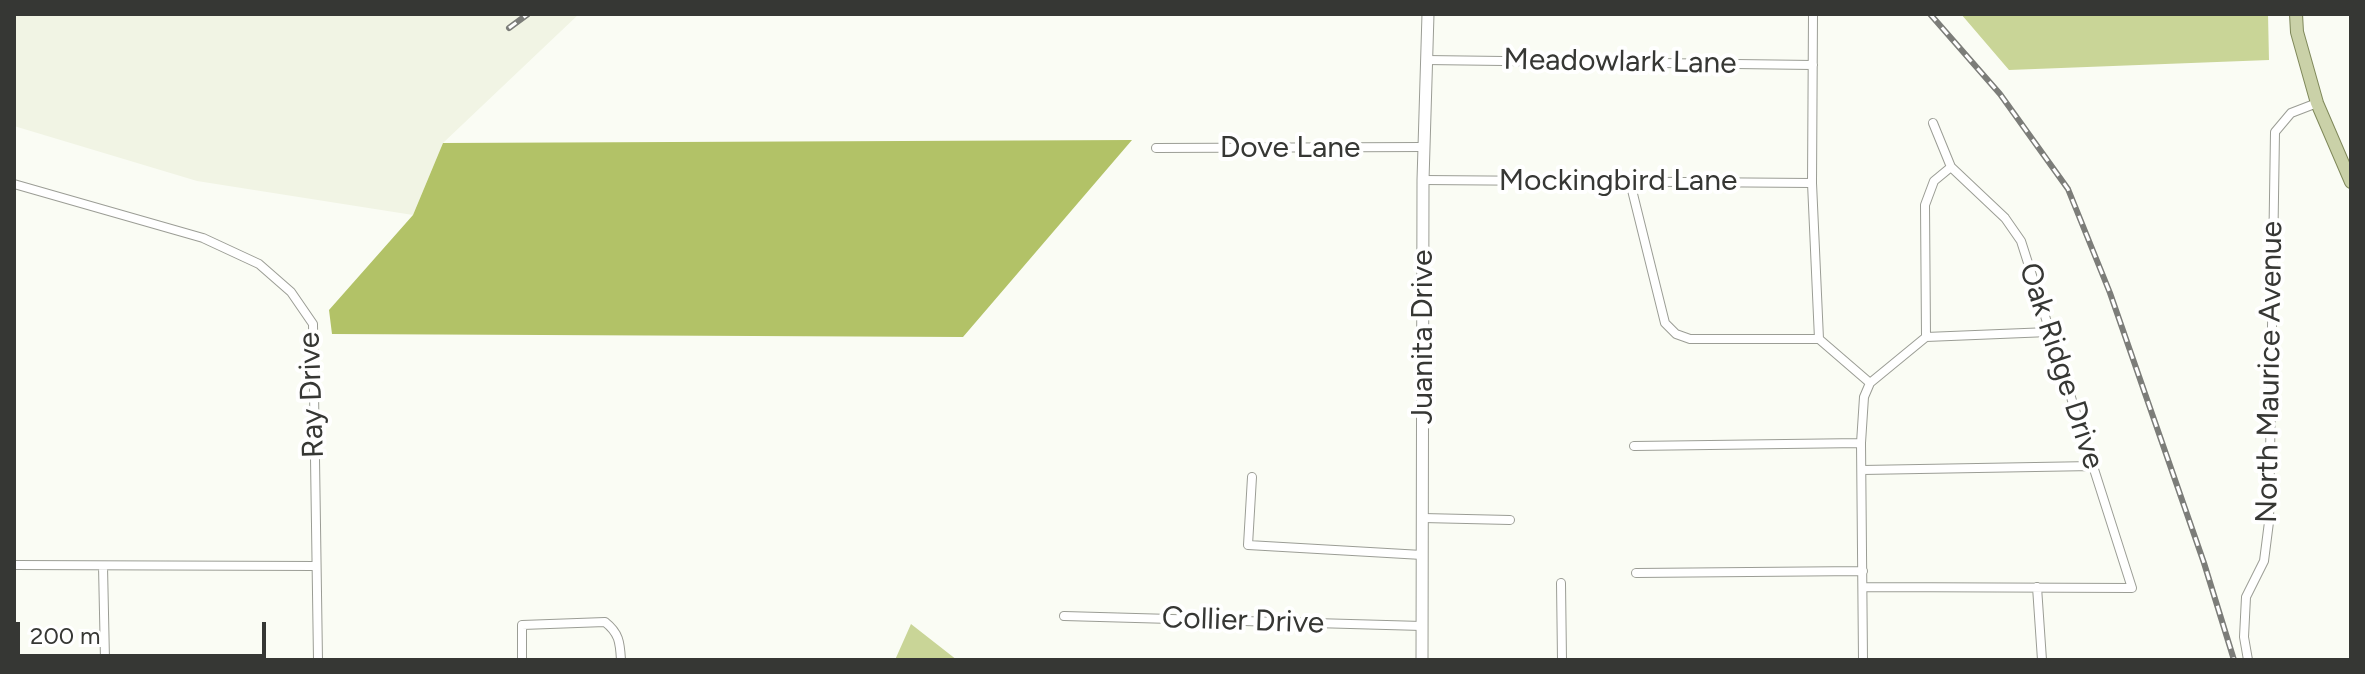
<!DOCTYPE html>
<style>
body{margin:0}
#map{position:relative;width:2365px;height:674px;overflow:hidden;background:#fafcf4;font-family:Figtree,sans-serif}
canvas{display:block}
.frame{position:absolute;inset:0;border:16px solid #363734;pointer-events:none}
.scale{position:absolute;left:16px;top:622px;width:250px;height:36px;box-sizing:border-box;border:4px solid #363734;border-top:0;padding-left:10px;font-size:24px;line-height:28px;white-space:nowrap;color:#363734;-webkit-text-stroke:6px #fff;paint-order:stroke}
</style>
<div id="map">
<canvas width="2365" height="674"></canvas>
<div class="frame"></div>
<div class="scale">200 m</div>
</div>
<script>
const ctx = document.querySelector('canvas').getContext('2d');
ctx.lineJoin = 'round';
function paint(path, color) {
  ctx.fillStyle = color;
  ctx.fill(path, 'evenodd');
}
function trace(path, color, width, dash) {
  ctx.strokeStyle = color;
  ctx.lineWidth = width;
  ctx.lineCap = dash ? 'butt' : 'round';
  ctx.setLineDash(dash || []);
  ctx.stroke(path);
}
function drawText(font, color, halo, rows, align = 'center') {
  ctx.font = font + ' Figtree,sans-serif';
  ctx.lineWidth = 8;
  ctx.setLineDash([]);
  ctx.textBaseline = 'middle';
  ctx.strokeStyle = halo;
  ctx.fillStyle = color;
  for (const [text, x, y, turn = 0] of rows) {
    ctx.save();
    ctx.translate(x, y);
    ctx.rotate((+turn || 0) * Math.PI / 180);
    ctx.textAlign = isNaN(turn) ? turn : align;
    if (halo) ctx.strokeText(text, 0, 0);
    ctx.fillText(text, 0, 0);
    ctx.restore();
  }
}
paint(new Path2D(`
 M 14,14 L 579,14 L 443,143 L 413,215 L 197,181 L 14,126 Z`), '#f1f4e4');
paint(new Path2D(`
 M 1961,14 L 2268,14 L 2269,60 L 2009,70 Z
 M 911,624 L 957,660 L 895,660 Z`), '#c9d597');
paint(new Path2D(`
 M 1132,140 L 963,337 L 332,334 L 329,310 L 413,215 L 443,143 Z`), '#b2c267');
const street = new Path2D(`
 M 1813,14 L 1812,183 L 1819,339 L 1870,383
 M 1426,60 L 1813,65
 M 1156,148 L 1424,147
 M 1423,180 L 1812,183
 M 1630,182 L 1665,323 L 1676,334 L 1690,339 L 1819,339
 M 14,184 L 203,238 L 259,264 L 291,292 L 313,324 L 318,660
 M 1926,337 L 2049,332
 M 1634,446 L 1861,443
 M 1862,470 L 2093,466
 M 1252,477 L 1248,545 L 1422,555
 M 1423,518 L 1510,520
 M 14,565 L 316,566
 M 103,566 L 105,660
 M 1636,573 L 1863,571
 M 1561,583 L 1562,660
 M 1864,587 L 2132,588 L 2021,241 L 2005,218 L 1951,167
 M 2037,587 L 2042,660
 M 1064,616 L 1422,626
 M 522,660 L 522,625 L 605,622 C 619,633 620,642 621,660
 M 1863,660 L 1861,443 L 1864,397 L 1870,383 L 1926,337 L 1925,205 L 1934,181 L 1951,167 L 1933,123
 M 2248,660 L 2244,637 L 2246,597 L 2264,561 L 2269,522 L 2275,132 L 2291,113 L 2317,103`);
const secondary = new Path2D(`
 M 1422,660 L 1423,180 L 1428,14`);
const primary = new Path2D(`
 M 2296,14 L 2297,32 L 2317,103 L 2351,182`);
trace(street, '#9b9d95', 10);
trace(secondary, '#9b9d95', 13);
trace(primary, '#7f885a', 14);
trace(street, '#fff', 8);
trace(secondary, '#fff', 11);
trace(primary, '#cad1a8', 12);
const rail = new Path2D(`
 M 1930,14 L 2000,94 L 2068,189 L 2110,293 L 2204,563 L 2234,660
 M 509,28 L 528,14`);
trace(rail, '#7c7d79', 6);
trace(rail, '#fff', 3, [9]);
drawText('30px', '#363734', '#fff', [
 ["Meadowlark Lane",1620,62,1],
 ["Dove Lane",1290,148],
 ["Mockingbird Lane",1618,181],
 ["Juanita Drive",1423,337,-90],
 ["Oak Ridge Drive",2061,366,72],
 ["North Maurice Avenue",2270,372,-89],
 ["Ray Drive",312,395,-92],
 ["Collier Drive",1243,621,2]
]);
</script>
